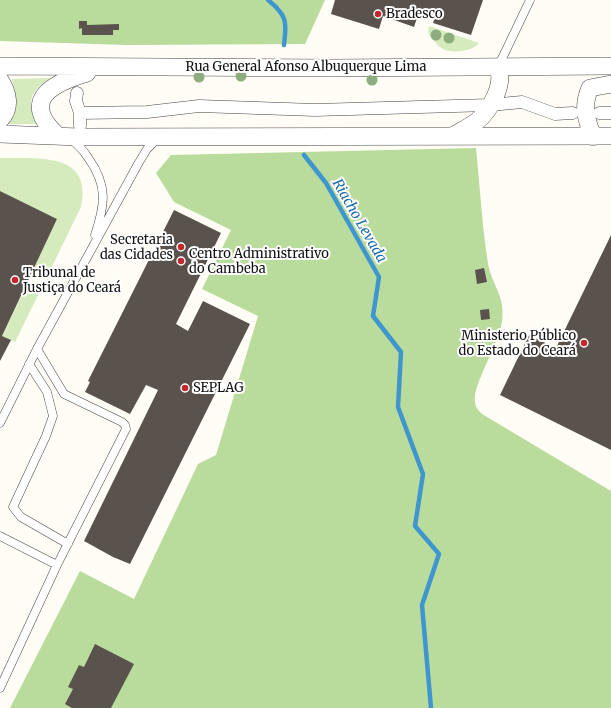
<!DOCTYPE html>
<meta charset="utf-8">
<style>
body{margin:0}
canvas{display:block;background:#fffdf5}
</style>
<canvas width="611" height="708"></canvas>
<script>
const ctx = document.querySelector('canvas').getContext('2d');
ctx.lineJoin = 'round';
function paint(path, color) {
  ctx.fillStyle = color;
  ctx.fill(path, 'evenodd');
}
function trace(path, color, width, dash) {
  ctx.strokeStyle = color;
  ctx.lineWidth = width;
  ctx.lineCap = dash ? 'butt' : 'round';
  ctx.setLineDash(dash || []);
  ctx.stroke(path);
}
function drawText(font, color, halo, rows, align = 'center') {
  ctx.font = font + ' Merriweather,serif';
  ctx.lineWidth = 4;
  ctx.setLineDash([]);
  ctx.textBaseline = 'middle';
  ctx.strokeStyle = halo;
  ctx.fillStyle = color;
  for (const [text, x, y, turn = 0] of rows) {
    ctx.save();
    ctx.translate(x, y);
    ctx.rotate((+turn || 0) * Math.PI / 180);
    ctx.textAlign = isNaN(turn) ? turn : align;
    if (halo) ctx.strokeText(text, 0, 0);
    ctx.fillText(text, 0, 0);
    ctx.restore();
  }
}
paint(new Path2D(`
 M 429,26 L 479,43 C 474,51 452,54 443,49 C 437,46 432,38 428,33 Z
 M 50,78 C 30,92 25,102 39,124 L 3,124 L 15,95 L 12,79 Z
 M 0,158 C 37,159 93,151 81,207 L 46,279 L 32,272 L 57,219 L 0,191 Z
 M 26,287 L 39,293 L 15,342 L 2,336 Z`), '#d5ebbd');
paint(new Path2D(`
 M 0,0 L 325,0 L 305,44 L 126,45 L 0,41 Z
 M 476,148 C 480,187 482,226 488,263 C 491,284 506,296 502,321 C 500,342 472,386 475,401 C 475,407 479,411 482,414 L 611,491 L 611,708 L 10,708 L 80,571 L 134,599 L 198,464 L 216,455 L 258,316 L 202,289 L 231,230 L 174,202 L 156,173 L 171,155 Z`), '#b9dc9c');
trace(new Path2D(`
 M 268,0 C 287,15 287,22 284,45
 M 304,155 L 326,183 L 379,277 L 373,316 L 401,352 L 398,407 L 423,474 L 415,526 L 439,554 L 422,605 L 431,708`), '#3f96cf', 4.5);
paint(new Path2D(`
 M 335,0 L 483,0 L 471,35 L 433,23 L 435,17 L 419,12 L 414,27 L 383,16 L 379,29 L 331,14 Z
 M 79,21 L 87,21 L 87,25 L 119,24 L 119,30 L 113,30 L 113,35 L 82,35 L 82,28 L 79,29 Z
 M 0,191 L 57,219 L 2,336 L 11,340 L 0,361 Z
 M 174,210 L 221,233 L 176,324 L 188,331 L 203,301 L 250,324 L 130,564 L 113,557 L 84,541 L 158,390 L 146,385 L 130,414 L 85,392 L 90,382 L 88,381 Z
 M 611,235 L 611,450 L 500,395 L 529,335 L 556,348 Z
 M 484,268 L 487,282 L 477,284 L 475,270 Z
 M 489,309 L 490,319 L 481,320 L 480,310 Z
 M 95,644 L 134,664 L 111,708 L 72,708 L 65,704 L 73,689 L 68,687 L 79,665 L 84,667 Z`), '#5a524d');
const service = new Path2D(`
 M 498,67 L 530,0
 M 70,139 C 78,144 84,151 89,159 C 108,186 105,205 95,235
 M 37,349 L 64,394 L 122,422 L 125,425 L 126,429 L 57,565
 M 29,364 L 47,392 L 53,416 L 46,436 L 13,507 L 21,517 L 68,544
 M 0,423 L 37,349 L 138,164 L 147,149 L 158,138
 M 0,536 L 57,565 L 0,688`);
const pedestrian = new Path2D(`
 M 77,93 L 76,101 L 80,113
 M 599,113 L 611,113
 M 80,126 L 80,113 L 147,112 L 199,106 L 315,110 L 490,105 L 522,102 L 555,114 L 573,113`);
const minor = new Path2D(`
 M 0,66 L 330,68 L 611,66
 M 0,80 C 8,92 12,108 0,120
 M 0,134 L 79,137 L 611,136
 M 57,135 C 19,100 53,83 87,73
 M 454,135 C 461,131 469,127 476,122 C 490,111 505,85 498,67
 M 593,137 C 586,119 582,106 590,88 L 611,84`);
trace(service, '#444', 9);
trace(pedestrian, '#444', 13);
trace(minor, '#444', 18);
trace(service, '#fff', 8);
trace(pedestrian, '#fff', 12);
trace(minor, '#fff', 17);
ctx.fillStyle = '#8dad7f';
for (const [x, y] of [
 [436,35],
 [449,38],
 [241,76],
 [199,77],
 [372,80]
]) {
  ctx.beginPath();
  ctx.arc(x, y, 5.5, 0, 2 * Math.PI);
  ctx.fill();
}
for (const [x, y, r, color] of [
 [378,14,4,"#c4262e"],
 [181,247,4,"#c4262e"],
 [181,261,4,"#c4262e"],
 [15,280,4,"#c4262e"],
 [584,343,4,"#c4262e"],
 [185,388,4,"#c4262e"]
]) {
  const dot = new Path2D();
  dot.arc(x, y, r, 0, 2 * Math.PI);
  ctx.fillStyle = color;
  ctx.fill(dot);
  trace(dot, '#fff', 1.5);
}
drawText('13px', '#111', '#fff', [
 ["Bradesco",386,14],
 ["Secretaria",173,240,"right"],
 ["das Cidades",173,255,"right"],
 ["Centro Administrativo",189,254],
 ["do Cambeba",189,269],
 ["Tribunal de",23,273],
 ["Justiça do Ceará",23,288],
 ["Ministerio Público",576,336,"right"],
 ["do Estado do Ceará",576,351,"right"],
 ["SEPLAG",193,388]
], 'left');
drawText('13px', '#111', '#fff', [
 ["Rua General Afonso Albuquerque Lima",306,67]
]);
drawText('italic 14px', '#1768a6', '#fff', [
 ["Riacho Levada",359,221,60]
]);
</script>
